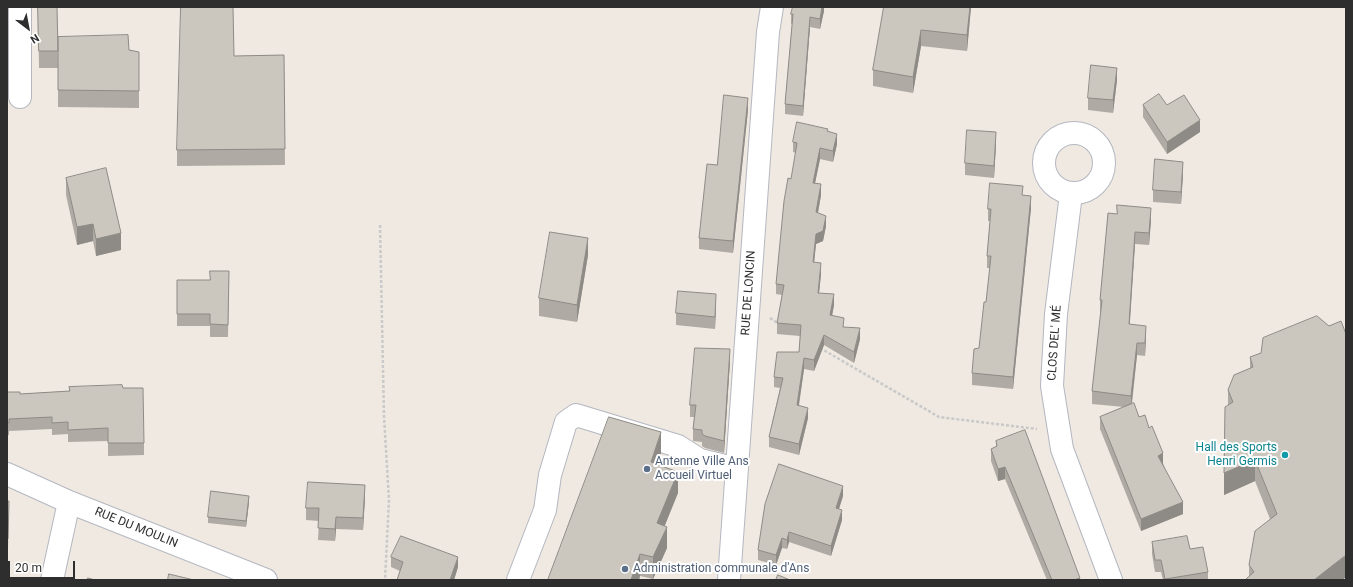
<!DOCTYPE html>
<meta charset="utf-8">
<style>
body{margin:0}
#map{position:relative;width:1353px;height:587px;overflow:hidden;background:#efe9e1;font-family:Roboto,sans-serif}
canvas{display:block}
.frame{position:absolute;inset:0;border:8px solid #2e2e2e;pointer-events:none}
.north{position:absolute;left:8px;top:8px;width:40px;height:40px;-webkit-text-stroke:3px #fff;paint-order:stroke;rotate:148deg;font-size:11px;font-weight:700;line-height:16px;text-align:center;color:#2e2e2e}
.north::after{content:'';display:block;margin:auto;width:14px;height:18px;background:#2e2e2e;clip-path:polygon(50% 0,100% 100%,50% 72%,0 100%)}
.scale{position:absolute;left:8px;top:561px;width:67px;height:18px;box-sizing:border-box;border:2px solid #2e2e2e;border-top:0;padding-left:5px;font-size:12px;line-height:14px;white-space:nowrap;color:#2e2e2e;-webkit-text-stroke:3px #fff;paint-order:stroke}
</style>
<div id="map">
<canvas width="1353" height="587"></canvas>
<div class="frame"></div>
<div class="north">N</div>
<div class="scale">20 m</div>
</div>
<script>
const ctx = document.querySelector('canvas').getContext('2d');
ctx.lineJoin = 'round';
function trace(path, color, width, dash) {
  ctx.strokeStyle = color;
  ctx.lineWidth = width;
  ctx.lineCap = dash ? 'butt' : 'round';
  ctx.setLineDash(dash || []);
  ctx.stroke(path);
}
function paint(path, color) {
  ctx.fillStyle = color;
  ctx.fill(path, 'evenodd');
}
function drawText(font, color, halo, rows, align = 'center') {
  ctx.font = font + ' Roboto,sans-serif';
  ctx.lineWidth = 4;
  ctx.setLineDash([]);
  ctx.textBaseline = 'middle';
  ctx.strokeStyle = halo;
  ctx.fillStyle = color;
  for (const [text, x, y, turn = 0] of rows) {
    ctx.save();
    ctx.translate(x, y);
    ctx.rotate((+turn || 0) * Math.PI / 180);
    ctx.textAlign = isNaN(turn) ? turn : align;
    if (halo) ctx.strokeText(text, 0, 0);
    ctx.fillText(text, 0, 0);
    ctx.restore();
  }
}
const minor = new Path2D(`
 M 20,97 L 20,7
 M1044 163a30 30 0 1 1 60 0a30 30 0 1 1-60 0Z
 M 1071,194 L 1056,314 L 1052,386 L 1062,449 L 1111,580
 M 7,474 L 69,502 L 266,580
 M 52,580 L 69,502
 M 518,580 L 545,510 L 550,475 L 566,422 L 576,415 L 678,446 L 700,460 L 737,469
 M 729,580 L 768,32 L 772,7`);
trace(minor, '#b4b7c1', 24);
trace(new Path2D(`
 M 380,225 L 384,416 L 389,500 L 385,580
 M 770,318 L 779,324
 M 820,348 L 939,417 L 1037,429`), '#c9c9c9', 2.5, [3, 2]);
trace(minor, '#fff', 22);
paint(new Path2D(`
 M 38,7 L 57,7 L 58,68 L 39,68 Z
 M 824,7 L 824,11 L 820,29 L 810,27 L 803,116 L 785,114 L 785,104 L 792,24 L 791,24 L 791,14 Z
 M 884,7 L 971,7 L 967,51 L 921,46 L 913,93 L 873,86 L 873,70 Z
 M 58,37 L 129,50 L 139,52 L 139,108 L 58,107 Z
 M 284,55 L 285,165 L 177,166 L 177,150 L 234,56 Z
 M 1117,80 L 1113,113 L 1088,110 L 1088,98 Z
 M 1143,105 L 1167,105 L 1200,132 L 1167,154 L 1143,117 Z
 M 748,110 L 733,253 L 699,249 L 699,238 L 717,165 Z
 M 828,131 L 837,144 L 833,162 L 820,159 L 815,183 L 821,195 L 818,213 L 826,226 L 823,241 L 816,244 L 814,263 L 821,274 L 819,293 L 834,305 L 832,316 L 844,327 L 860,339 L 854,363 L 824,345 L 814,371 L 804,369 L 799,406 L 808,418 L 799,455 L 769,447 L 769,437 L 780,388 L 774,387 L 774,377 L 799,352 L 800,336 L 777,334 L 777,323 L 782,295 L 776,294 L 776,284 L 791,179 L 796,153 L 793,152 L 793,142 Z
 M 996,144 L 994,178 L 965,175 L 965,163 Z
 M 1183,174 L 1181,204 L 1153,202 L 1153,190 Z
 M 66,178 L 121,250 L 96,256 L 93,241 L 77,245 L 66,195 Z
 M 1023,195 L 1031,208 L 1013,389 L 972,385 L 972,373 L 979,348 L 986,302 L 990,268 L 987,268 L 987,256 L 990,221 L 988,221 L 988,209 Z
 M 1108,213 L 1151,220 L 1149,245 L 1135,244 L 1129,325 L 1146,338 L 1145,356 L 1137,355 L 1132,404 L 1139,417 L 1149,428 L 1183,514 L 1141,531 L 1100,429 L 1100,417 L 1124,407 L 1092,404 L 1092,391 L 1101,312 L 1100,312 L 1100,300 Z
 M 588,255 L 577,322 L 539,316 L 539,298 Z
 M 229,271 L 228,337 L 210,337 L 210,326 L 177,326 L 177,280 L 210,280 Z
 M 716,306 L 715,329 L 676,325 L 676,313 Z
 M 1250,357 L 1346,577 L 1342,580 L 1246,580 L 1246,579 L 1249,577 L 1249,565 L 1270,519 L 1255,481 L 1224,495 L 1228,405 L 1228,390 L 1250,369 Z
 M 730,361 L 724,453 L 705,448 L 702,446 L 702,442 L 693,441 L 693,429 L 694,417 L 690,417 L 690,405 Z
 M 69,387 L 123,388 L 144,443 L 144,455 L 108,456 L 108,441 L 68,442 L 68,434 L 52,435 L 52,429 L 9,431 L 9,435 L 7,435 L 7,392 L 20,394 L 69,391 Z
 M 996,441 L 1080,580 L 1047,580 L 1005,479 L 998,481 L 991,461 L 991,449 L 996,447 Z
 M 661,454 L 658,464 L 678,493 L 664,526 L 667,548 L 653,579 L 640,576 L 639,580 L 548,580 Z
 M 843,496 L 839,509 L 842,520 L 831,556 L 789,542 L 787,549 L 782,548 L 776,565 L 758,560 L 758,550 Z
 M 365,497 L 363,530 L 336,529 L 335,541 L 318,540 L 319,521 L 306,520 L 306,508 Z
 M 7,501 L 9,501 L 8,551 L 7,551 Z
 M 249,502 L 246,527 L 208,523 L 208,517 Z
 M 1152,542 L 1190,549 L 1208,572 L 1208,580 L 1163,580 L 1161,572 L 1155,572 L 1152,554 Z
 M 391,557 L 458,567 L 454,580 L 397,580 L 400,571 L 391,567 Z`), '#afaba4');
paint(new Path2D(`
 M 822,7 L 824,7 L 824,11 L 820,29 L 820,19 Z
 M 970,7 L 971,7 L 967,51 L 967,35 Z
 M 810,17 L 810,27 L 803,116 L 803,106 Z
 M 921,30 L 921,46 L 913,93 L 913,77 Z
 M 1117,68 L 1117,80 L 1113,113 L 1113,100 Z
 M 748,98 L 748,110 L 733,253 L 733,241 Z
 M 1200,120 L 1200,132 L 1167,154 L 1167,142 Z
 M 996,132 L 996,144 L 994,178 L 994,166 Z
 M 837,134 L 837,144 L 833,162 L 833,151 Z
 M 820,148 L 820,159 L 813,193 L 813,183 Z
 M 1183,162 L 1183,174 L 1181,204 L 1181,192 Z
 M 821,184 L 821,195 L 816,223 L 816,212 Z
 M 1031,196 L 1031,208 L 1013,389 L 1013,377 Z
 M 1151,208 L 1151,220 L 1149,245 L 1149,233 Z
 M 826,216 L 826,226 L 823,241 L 816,244 L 813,273 L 813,262 L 816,234 Z
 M 93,224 L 93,241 L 77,245 L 77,227 Z
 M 1135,232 L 1135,244 L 1129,337 L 1129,324 Z
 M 121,233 L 121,250 L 96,256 L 96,239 Z
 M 588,238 L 588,255 L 577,322 L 577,305 Z
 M 821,263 L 821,274 L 818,303 L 818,293 Z
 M 716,294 L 716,306 L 715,329 L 715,317 Z
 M 834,294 L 834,305 L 830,326 L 830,315 Z
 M 1146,326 L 1146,338 L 1145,356 L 1145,343 Z
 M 860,328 L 860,339 L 854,363 L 854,352 Z
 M 824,335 L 824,345 L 814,371 L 814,360 Z
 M 1137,343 L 1137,355 L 1131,408 L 1131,396 Z
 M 730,349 L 730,361 L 724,453 L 724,441 Z
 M 804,358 L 804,369 L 797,416 L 797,405 Z
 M 808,408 L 808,418 L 799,455 L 799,444 Z
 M 661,432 L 661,454 L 651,483 L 651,462 Z
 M 1163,453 L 1163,466 L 1158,456 Z
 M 1255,460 L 1255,481 L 1224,495 L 1224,473 Z
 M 1005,467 L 1005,479 L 998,481 L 998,469 Z
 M 678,472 L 678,493 L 657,545 L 657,523 Z
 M 365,485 L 365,497 L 363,530 L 363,518 Z
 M 843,486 L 843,496 L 836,518 L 836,508 Z
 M 249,496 L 249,502 L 246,527 L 246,521 Z
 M 1183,502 L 1183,514 L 1141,531 L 1141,519 Z
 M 842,510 L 842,520 L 831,556 L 831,546 Z
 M 336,517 L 336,529 L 335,541 L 335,529 Z
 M 667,527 L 667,548 L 653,579 L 653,557 Z
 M 789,532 L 789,542 L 787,549 L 787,540 Z
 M 782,538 L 782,548 L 776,565 L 776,555 Z
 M 640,554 L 640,576 L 639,580 L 631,580 Z
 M 1346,555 L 1346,577 L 1342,580 L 1314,580 Z
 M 458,557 L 458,567 L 454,580 L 450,580 Z
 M 1080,578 L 1080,580 L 1074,580 Z`), '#8e8b86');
const building = new Path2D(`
 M 38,7 L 57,7 L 58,51 L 39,51 Z
 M 181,7 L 233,7 L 234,56 L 284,55 L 285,149 L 177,150 Z
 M 793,7 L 822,7 L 820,19 L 810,17 L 803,106 L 785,104 L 793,14 L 791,14 Z
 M 884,7 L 970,7 L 967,35 L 921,30 L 913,77 L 873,70 Z
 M 128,35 L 129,50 L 139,52 L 139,91 L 58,90 L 58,37 Z
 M 1091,65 L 1117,68 L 1113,100 L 1088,98 Z
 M 1159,94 L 1167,105 L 1184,95 L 1200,120 L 1167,142 L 1143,105 Z
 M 724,95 L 748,98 L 733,241 L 699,238 L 707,164 L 717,165 Z
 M 797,122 L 828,129 L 827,131 L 837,134 L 833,151 L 820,148 L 813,183 L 821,184 L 816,212 L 826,216 L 823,231 L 816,234 L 813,262 L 821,263 L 818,293 L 834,294 L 830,315 L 844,318 L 843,327 L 860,328 L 854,352 L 824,335 L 814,360 L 804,358 L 797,405 L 808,408 L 799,444 L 769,437 L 783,378 L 774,377 L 777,352 L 799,352 L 801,325 L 777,323 L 784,285 L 776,284 L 784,201 L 788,178 L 791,179 L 797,143 L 793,142 Z
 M 967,130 L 996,132 L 994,166 L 965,163 Z
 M 1155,159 L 1183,162 L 1181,192 L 1153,190 Z
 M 106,168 L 121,233 L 96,239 L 93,224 L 77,227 L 66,178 Z
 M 990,183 L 1023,186 L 1022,195 L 1031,196 L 1013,377 L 972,373 L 974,349 L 979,348 L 984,302 L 986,302 L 991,256 L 987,256 L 991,209 L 988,209 Z
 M 1117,205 L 1151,208 L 1149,233 L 1135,232 L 1129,324 L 1146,326 L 1145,343 L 1137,343 L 1131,396 L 1092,391 L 1102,300 L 1100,300 L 1108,213 L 1117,214 Z
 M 550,232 L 588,238 L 577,305 L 539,298 Z
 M 210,271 L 229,271 L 228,325 L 210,324 L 210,314 L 177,314 L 177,280 L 210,280 Z
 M 678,291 L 716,294 L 715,317 L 676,313 Z
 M 1317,316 L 1329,326 L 1341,321 L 1346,334 L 1346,555 L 1314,580 L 1247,580 L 1246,579 L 1254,572 L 1249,565 L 1255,531 L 1277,514 L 1255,460 L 1224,473 L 1225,407 L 1233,402 L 1228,390 L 1234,375 L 1253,367 L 1250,357 L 1261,353 L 1263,338 Z
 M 695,348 L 730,349 L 724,441 L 705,436 L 702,434 L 702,430 L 693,429 L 696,405 L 690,405 Z
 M 122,385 L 123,388 L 143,388 L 144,443 L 108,443 L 108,428 L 68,430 L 68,422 L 52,423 L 52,417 L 9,419 L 9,423 L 7,423 L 7,392 L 20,392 L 20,394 L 70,391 L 69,387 Z
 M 1134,403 L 1139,417 L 1145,415 L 1149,428 L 1152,426 L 1163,453 L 1158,456 L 1183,502 L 1141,519 L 1100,417 Z
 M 609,417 L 661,432 L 651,462 L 678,472 L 657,523 L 667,527 L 653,557 L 640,554 L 631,580 L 548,580 Z
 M 1025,430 L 1080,578 L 1074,580 L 1052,580 L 1005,467 L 998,469 L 991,449 L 997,446 L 996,441 Z
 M 779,464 L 843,486 L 836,508 L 842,510 L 831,546 L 789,532 L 787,540 L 782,538 L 776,555 L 758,550 L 765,504 Z
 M 308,482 L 365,485 L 363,518 L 336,517 L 335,529 L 318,528 L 319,508 L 306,508 Z
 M 211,491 L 249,496 L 246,521 L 208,517 Z
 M 7,501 L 9,501 L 8,539 L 7,539 Z
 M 401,536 L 458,557 L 450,580 L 397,580 L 403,562 L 391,557 Z
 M 1187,536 L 1190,549 L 1203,547 L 1208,572 L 1165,579 L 1161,560 L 1155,560 L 1152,542 Z
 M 169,574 L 194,580 L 168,580 Z
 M 778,575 L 790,580 L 776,580 Z
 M 88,578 L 95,580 L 87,580 Z`);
paint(building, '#cbc7bf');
trace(building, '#8e8b86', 1);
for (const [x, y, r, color] of [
 [1285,455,4,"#0f9aa8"],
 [647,469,4,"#5c6f8a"],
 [625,569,4,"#5c6f8a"]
]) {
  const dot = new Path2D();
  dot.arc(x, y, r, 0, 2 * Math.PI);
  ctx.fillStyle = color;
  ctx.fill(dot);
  trace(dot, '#fff', 1.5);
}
drawText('12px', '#2e2e2e', '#fff', [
 ["RUE DE LONCIN",749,293,-86],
 ["CLOS DEL' MÉ",1055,343,-86],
 ["RUE DU MOULIN",136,528,22]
]);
drawText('12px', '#0d838f', '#fff', [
 ["Hall des Sports",1277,448],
 ["Henri Germis",1277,462]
], 'right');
drawText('12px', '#4e5e75', '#fff', [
 ["Antenne Ville Ans",655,462],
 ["Accueil Virtuel",655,476],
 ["Administration communale d'Ans",633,569]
], 'left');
</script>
